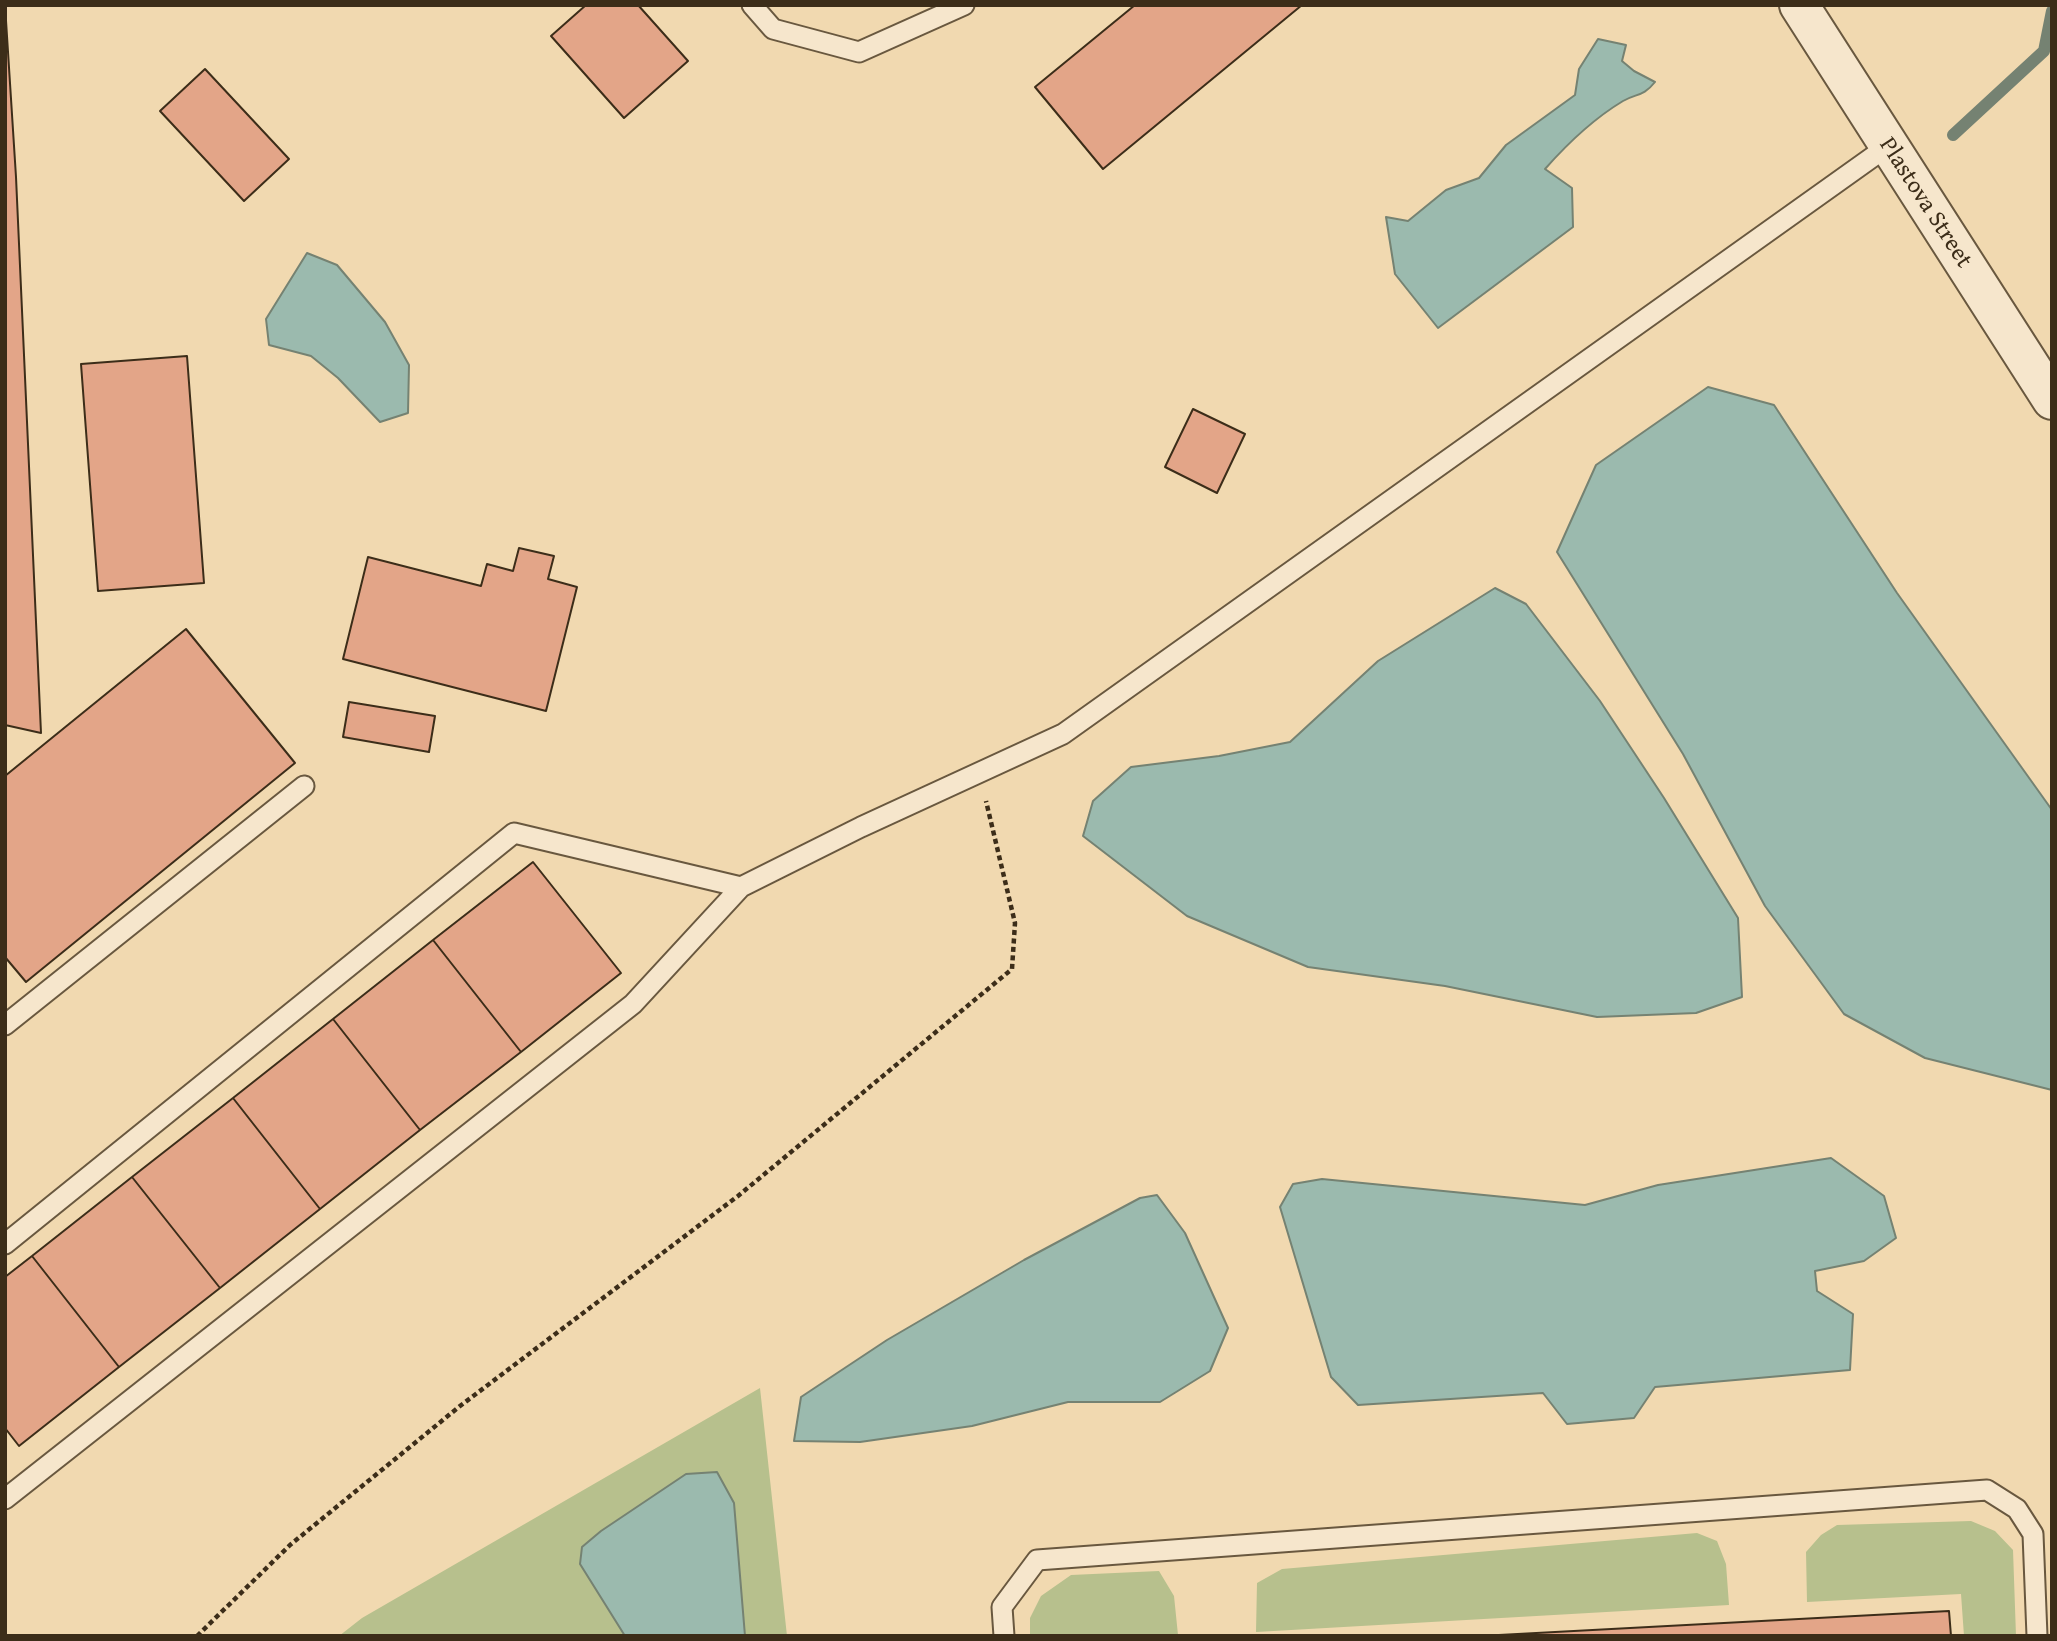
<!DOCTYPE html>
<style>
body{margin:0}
#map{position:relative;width:2057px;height:1641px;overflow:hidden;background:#f1d9b0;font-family:"Gentium Book Plus",serif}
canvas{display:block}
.frame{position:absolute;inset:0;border:7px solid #3c2d19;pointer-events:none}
</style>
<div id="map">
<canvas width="2057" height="1641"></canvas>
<div class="frame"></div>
</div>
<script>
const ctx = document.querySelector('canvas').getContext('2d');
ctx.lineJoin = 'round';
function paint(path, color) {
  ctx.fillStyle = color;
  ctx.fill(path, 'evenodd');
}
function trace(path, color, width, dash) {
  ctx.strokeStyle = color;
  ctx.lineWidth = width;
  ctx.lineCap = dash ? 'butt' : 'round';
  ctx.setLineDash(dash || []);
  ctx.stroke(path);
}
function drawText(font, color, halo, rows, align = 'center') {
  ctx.font = font + ' "Gentium Book Plus",serif';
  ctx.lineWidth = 7;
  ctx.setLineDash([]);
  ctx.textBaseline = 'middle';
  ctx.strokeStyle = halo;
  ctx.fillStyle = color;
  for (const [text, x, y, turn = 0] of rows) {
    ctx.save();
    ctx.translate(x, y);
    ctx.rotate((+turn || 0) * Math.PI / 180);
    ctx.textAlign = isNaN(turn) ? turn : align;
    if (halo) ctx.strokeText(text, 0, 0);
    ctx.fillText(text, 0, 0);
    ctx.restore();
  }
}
paint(new Path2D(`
 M 760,1388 L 787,1636 L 339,1636 L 362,1618 Z
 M 1971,1521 L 1995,1531 L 2013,1550 L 2016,1636 L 1964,1636 L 1961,1594 L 1807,1602 L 1806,1552 L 1821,1535 L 1837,1525 Z
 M 1697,1533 L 1717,1541 L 1726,1564 L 1729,1605 L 1256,1632 L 1257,1583 L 1282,1569 Z
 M 1159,1571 L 1174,1596 L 1178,1635 L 1030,1636 L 1030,1618 L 1041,1596 L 1071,1575 Z`), '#b7c08d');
const water = new Path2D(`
 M 1598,39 L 1626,45 L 1622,61 L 1634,71 L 1655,82 C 1643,97 1637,93 1623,101 C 1593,119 1568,143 1545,169 L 1572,188 L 1573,227 L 1438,328 L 1395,274 L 1386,217 L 1408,221 L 1446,190 L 1479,178 L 1506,145 L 1575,95 L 1579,69 Z
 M 307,253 L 337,265 L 385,322 L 409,365 L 408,413 L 380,422 L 338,378 L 311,356 L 269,345 L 266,319 Z
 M 1708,387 L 1774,405 L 1897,593 L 2052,810 L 2052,1090 L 1925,1058 L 1844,1014 L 1765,906 L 1683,754 L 1557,552 L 1596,465 Z
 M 1495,588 L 1526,604 L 1600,701 L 1664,798 L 1738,918 L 1742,997 L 1696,1013 L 1597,1017 L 1445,986 L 1308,967 L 1187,916 L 1083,836 L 1093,801 L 1131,767 L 1219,756 L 1290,742 L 1378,661 Z
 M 1831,1158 L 1884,1196 L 1896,1238 L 1864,1261 L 1815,1271 L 1817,1291 L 1853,1314 L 1850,1370 L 1655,1387 L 1634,1418 L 1567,1424 L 1543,1393 L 1358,1405 L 1331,1377 L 1280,1207 L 1293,1184 L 1322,1179 L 1585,1205 L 1658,1185 Z
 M 1157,1195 L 1185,1233 L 1228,1328 L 1210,1371 L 1160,1402 L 1068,1402 L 972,1426 L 860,1442 L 794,1441 L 801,1397 L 887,1340 L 1024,1260 L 1140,1198 Z
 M 717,1472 L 734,1503 L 745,1636 L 625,1636 L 580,1564 L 582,1547 L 601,1531 L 686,1474 Z`);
paint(water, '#9bbaae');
trace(water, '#758272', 2);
trace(new Path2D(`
 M 1953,135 L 2044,51 L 2052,11`), '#758272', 12);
const building = new Path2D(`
 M 5,5 L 16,177 L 41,733 L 5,725 Z
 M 586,5 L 638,5 L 688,61 L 624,118 L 551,36 Z
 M 1135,5 L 1302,5 L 1103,169 L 1035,87 Z
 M 205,69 L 289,159 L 244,201 L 160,111 Z
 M 187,356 L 204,583 L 98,591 L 81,364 Z
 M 1193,409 L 1245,434 L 1217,493 L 1165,467 Z
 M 519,548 L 554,556 L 548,579 L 577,587 L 546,711 L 343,659 L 368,557 L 481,586 L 487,564 L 513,571 Z
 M 186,629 L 295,763 L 26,982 L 5,957 L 5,776 Z
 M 349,702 L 435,716 L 429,752 L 343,737 Z
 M 533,862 L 621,973 L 521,1052 L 433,940 Z
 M 433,940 L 521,1052 L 420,1130 L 333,1019 Z
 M 333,1019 L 420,1130 L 320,1209 L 233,1098 Z
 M 233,1098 L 320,1209 L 220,1288 L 132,1177 Z
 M 132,1177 L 220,1288 L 119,1367 L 32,1256 Z
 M 32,1256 L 119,1367 L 19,1446 L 5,1428 L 5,1277 Z
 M 1949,1611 L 1951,1636 L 1480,1636 Z`);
paint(building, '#e3a588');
trace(building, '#3c2d19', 2);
const service = new Path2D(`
 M 752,5 L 773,29 L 859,52 L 964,5
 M 5,1025 L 304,786
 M 5,1244 L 514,833 L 741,887 L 861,827 L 1063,734 L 1888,146
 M 5,1499 L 633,1004 L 741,887
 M 1004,1636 L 1002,1607 L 1037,1560 L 1987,1490 L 2017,1509 L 2033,1534 L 2037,1636`);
const minor = new Path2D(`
 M 1799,5 L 2052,400`);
trace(service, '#69583f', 23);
trace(minor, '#69583f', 42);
trace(new Path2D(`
 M 197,1636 L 290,1545 L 460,1406 L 738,1196 L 1012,969 L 1015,923 L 986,801`), '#3c2d19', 4.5, [5, 3.5]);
trace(service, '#f6e6cc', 19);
trace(minor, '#f6e6cc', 38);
drawText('24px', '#3c2d19', '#f6e6cc', [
 ["Plastova Street",1925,203,57]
]);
</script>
